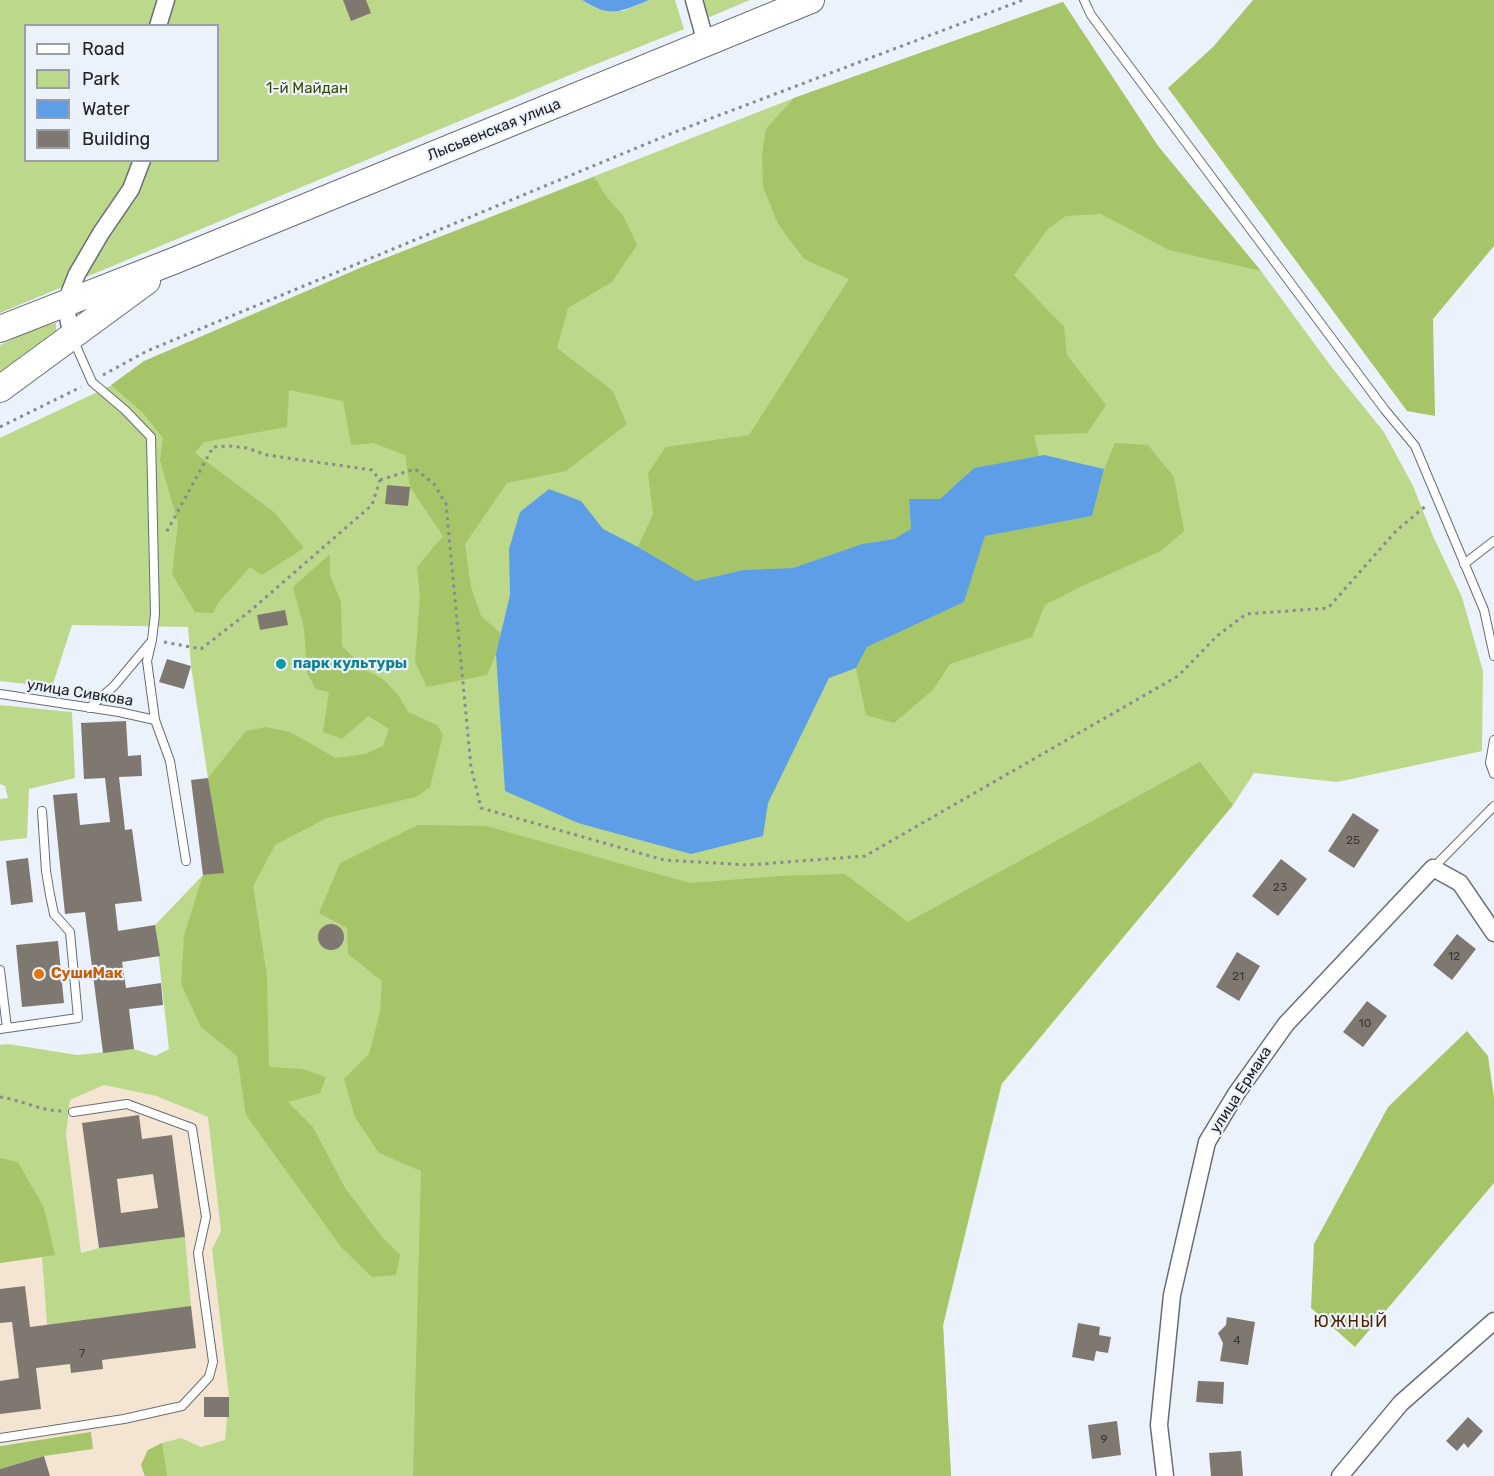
<!DOCTYPE html>
<meta charset="utf-8">
<style>
body{margin:0}
#map{position:relative;width:1494px;height:1476px;overflow:hidden;background:#ecf2fc;font-family:Rubik,sans-serif}
canvas{display:block}
.legend{position:absolute;left:24px;top:24px;width:195px;height:138px;box-sizing:border-box;background:#ecf2fc;border:2px solid #9a9fa6;margin:0;padding:8px 10px;list-style:none;font-size:18px;color:#202225}
.legend li{display:flex;align-items:center;gap:12px;height:30px}
.legend b{width:30px;border:2px solid #9a9fa6}
</style>
<div id="map">
<canvas width="1494" height="1476"></canvas>
<ul class="legend">
<li><b style="height:8px;background:#fff"></b>Road</li>
<li><b style="height:16px;background:#bcd88b"></b>Park</li>
<li><b style="height:16px;background:#5d9ee6"></b>Water</li>
<li><b style="height:16px;background:#7f7870"></b>Building</li>
</ul>
</div>
<script>
const ctx = document.querySelector('canvas').getContext('2d');
ctx.lineJoin = 'round';
function paint(path, color) {
  ctx.fillStyle = color;
  ctx.fill(path, 'evenodd');
}
function trace(path, color, width, dash) {
  ctx.strokeStyle = color;
  ctx.lineWidth = width;
  ctx.lineCap = dash ? 'butt' : 'round';
  ctx.setLineDash(dash || []);
  ctx.stroke(path);
}
function drawText(font, color, halo, rows, align = 'center') {
  ctx.font = font + ' Rubik,sans-serif';
  ctx.lineWidth = 4.5;
  ctx.setLineDash([]);
  ctx.textBaseline = 'middle';
  ctx.strokeStyle = halo;
  ctx.fillStyle = color;
  for (const [text, x, y, turn = 0] of rows) {
    ctx.save();
    ctx.translate(x, y);
    ctx.rotate((+turn || 0) * Math.PI / 180);
    ctx.textAlign = isNaN(turn) ? turn : align;
    if (halo) ctx.strokeText(text, 0, 0);
    ctx.fillText(text, 0, 0);
    ctx.restore();
  }
}
paint(new Path2D(`
 M 104,1085 L 156,1096 L 208,1117 L 221,1231 L 212,1249 L 229,1397 L 225,1441 L 201,1447 L 181,1439 L 141,1465 L 145,1476 L 50,1476 L 44,1456 L 93,1449 L 91,1433 L 0,1445 L 0,1263 L 42,1257 L 47,1325 L 99,1248 L 81,1253 L 66,1135 L 70,1100 Z`), '#f4e5d2');
paint(new Path2D(`
 M 0,0 L 582,0 L 595,8 L 623,11 L 649,0 L 675,0 L 684,29 L 589,67 L 0,313 ZM 26,26 L 218,26 L 218,160 L 26,160 Z
 M 700,0 L 750,0 L 705,19 Z
 M 1063,2 L 1158,146 L 1261,271 L 1333,369 L 1384,432 L 1413,486 L 1433,536 L 1462,597 L 1483,671 L 1482,751 L 1337,782 L 1254,773 L 1233,805 L 1002,1084 L 943,1325 L 951,1476 L 145,1476 L 141,1465 L 148,1450 L 162,1443 L 181,1438 L 201,1447 L 225,1440 L 229,1397 L 212,1249 L 221,1231 L 208,1117 L 156,1096 L 104,1085 L 70,1100 L 66,1135 L 81,1253 L 99,1248 L 185,1237 L 191,1307 L 47,1325 L 42,1257 L 0,1263 L 0,1045 L 8,1044 L 77,1055 L 134,1049 L 155,1056 L 169,1049 L 155,925 L 203,875 L 223,872 L 219,834 L 213,812 L 191,666 L 188,627 L 72,625 L 52,687 L 0,681 L 0,438 L 360,268 L 794,98 Z
 M 56,323 L 56,336 L 0,378 L 0,345 C 19,337 36,326 56,323 Z
 M 0,705 L 72,712 L 75,778 L 29,789 L 27,838 L 0,841 L 0,799 L 8,798 L 5,786 L 0,784 Z`), '#bcd88b');
paint(new Path2D(`
 M 1253,0 L 1494,0 L 1494,246 L 1433,319 L 1435,416 L 1407,411 L 1168,88 L 1213,47 Z
 M 1063,2 L 1158,146 L 1261,271 L 1169,250 L 1101,214 L 1066,216 L 1048,229 L 1014,275 L 1064,327 L 1067,355 L 1106,405 L 1087,433 L 1034,435 L 1039,456 L 974,468 L 940,499 L 909,499 L 911,530 L 894,539 L 862,544 L 793,568 L 743,570 L 696,581 L 638,547 L 653,514 L 648,473 L 666,447 L 749,435 L 849,279 L 804,259 L 778,224 L 763,187 L 762,154 L 766,129 L 794,98 Z
 M 594,177 L 606,196 L 624,217 L 637,245 L 612,282 L 568,308 L 557,348 L 612,390 L 627,424 L 566,471 L 507,483 L 465,544 L 471,587 L 481,616 L 501,634 L 496,654 L 487,675 L 427,687 L 415,662 L 420,597 L 417,567 L 443,536 L 410,487 L 405,455 L 373,443 L 351,445 L 343,401 L 289,390 L 287,427 L 204,442 L 195,453 L 275,513 L 304,548 L 262,575 L 250,567 L 218,603 L 213,613 L 195,612 L 172,574 L 178,523 L 160,460 L 163,438 L 143,413 L 111,385 L 144,361 L 360,268 Z
 M 1115,443 L 1148,445 L 1174,477 L 1184,531 L 1161,551 L 1080,587 L 1045,605 L 1032,637 L 950,664 L 933,690 L 894,723 L 866,715 L 856,668 L 867,647 L 964,602 L 985,536 L 1092,516 L 1104,469 Z
 M 330,554 L 330,575 L 341,602 L 342,646 L 367,671 L 383,679 L 399,696 L 408,712 L 437,725 L 443,735 L 430,787 L 416,797 L 327,818 L 275,845 L 253,886 L 267,976 L 269,1067 L 302,1069 L 326,1077 L 320,1093 L 288,1102 L 313,1127 L 345,1188 L 382,1237 L 400,1255 L 396,1275 L 372,1277 L 341,1247 L 246,1115 L 237,1056 L 201,1027 L 181,984 L 184,936 L 203,875 L 223,872 L 208,778 L 246,731 L 266,727 L 290,732 L 336,758 L 365,754 L 383,746 L 389,729 L 368,716 L 342,739 L 323,732 L 329,692 L 316,689 L 307,673 L 304,628 L 293,587 Z
 M 1200,762 L 1233,805 L 1001,1084 L 943,1325 L 951,1476 L 413,1476 L 421,1171 L 379,1153 L 355,1117 L 344,1079 L 369,1054 L 380,1012 L 382,981 L 348,954 L 347,928 L 319,913 L 340,863 L 418,825 L 486,826 L 690,883 L 780,876 L 845,874 L 908,922 Z
 M 1467,1031 L 1488,1056 L 1494,1098 L 1494,1183 L 1355,1347 L 1311,1308 L 1314,1244 L 1388,1107 Z
 M 0,1158 L 18,1162 L 44,1208 L 55,1255 L 0,1263 Z
 M 91,1432 L 93,1449 L 44,1456 L 0,1469 L 0,1446 Z
 M 162,1443 L 167,1476 L 145,1476 L 141,1465 L 148,1450 Z`), '#a6c568');
paint(new Path2D(`
 M 582,0 L 649,0 C 620,12 610,18 582,0 Z
 M 1044,455 L 1104,469 L 1092,516 L 985,536 L 964,602 L 867,647 L 856,668 L 829,678 L 768,803 L 763,836 L 691,854 L 578,823 L 505,791 L 496,654 L 510,595 L 509,549 L 520,512 L 549,489 L 581,501 L 603,529 L 638,547 L 696,581 L 743,570 L 793,568 L 862,544 L 894,539 L 911,529 L 909,499 L 940,499 L 974,468 Z`), '#5d9ee6');
paint(new Path2D(`
 M 343,0 L 366,0 L 371,13 L 351,21 Z
 M 387,485 L 410,487 L 408,506 L 385,504 Z
 M 285,610 L 288,625 L 260,630 L 257,615 Z
 M 167,659 L 191,666 L 184,689 L 159,682 Z
 M 126,721 L 128,756 L 141,755 L 142,776 L 119,777 L 125,830 L 132,829 L 142,901 L 115,904 L 118,931 L 155,925 L 160,956 L 122,962 L 126,988 L 161,983 L 163,1005 L 129,1009 L 134,1049 L 103,1053 L 85,912 L 65,914 L 53,795 L 77,793 L 80,825 L 110,822 L 105,778 L 84,779 L 81,723 Z
 M 208,778 L 224,873 L 203,875 L 191,780 Z
 M 1353,813 L 1379,830 L 1354,868 L 1328,851 Z
 M 28,858 L 33,902 L 11,905 L 6,861 Z
 M 1281,859 L 1307,879 L 1278,916 L 1252,896 Z
 M318 937a13 13 0 1 1 26 0a13 13 0 1 1-26 0Z
 M 1457,934 L 1476,949 L 1452,980 L 1433,965 Z
 M 58,941 L 64,1003 L 22,1007 L 16,945 Z
 M 1237,952 L 1260,966 L 1239,1001 L 1216,987 Z
 M 1367,1001 L 1387,1016 L 1363,1047 L 1343,1032 Z
 M 139,1115 L 142,1139 L 172,1135 L 185,1237 L 99,1248 L 82,1123 ZM 153,1174 L 158,1208 L 121,1213 L 117,1179 Z
 M 25,1286 L 30,1327 L 191,1306 L 196,1348 L 102,1360 L 103,1369 L 71,1373 L 70,1364 L 36,1368 L 41,1409 L 0,1414 L 0,1381 L 19,1378 L 12,1322 L 0,1323 L 0,1289 Z
 M 1227,1317 L 1255,1322 L 1248,1365 L 1220,1361 L 1223,1343 L 1218,1333 L 1226,1325 Z
 M 1078,1323 L 1100,1327 L 1099,1335 L 1111,1337 L 1108,1353 L 1096,1351 L 1094,1361 L 1072,1357 Z
 M 1198,1381 L 1224,1382 L 1223,1404 L 1196,1402 Z
 M 204,1397 L 229,1397 L 229,1417 L 204,1417 Z
 M 1468,1417 L 1483,1431 L 1468,1448 L 1464,1443 L 1457,1451 L 1446,1441 Z
 M 1117,1421 L 1121,1455 L 1092,1459 L 1088,1425 Z
 M 1241,1451 L 1243,1476 L 1211,1476 L 1209,1453 Z
 M 44,1456 L 50,1476 L 0,1476 L 0,1469 Z`), '#7f7870');
const service = new Path2D(`
 M 1084,0 L 1091,15 L 1385,410 L 1415,446 L 1484,610 L 1494,656
 M 73,339 L 92,382 L 125,410 L 151,437 L 155,614 L 152,640 L 147,661 L 155,720 L 170,761 L 186,861
 M 1464,564 L 1494,541
 M 0,694 L 119,712 L 155,720
 M 89,708 L 114,686 L 150,643
 M 1494,740 L 1490,763 L 1494,774
 M 1433,868 L 1494,806
 M 0,970 L 7,1028
 M 0,1029 L 78,1018 L 70,932 L 54,914 L 50,895 L 46,871 L 42,811
 M 0,1438 L 124,1419 L 182,1406 L 209,1377 L 213,1362 L 198,1253 L 206,1217 L 192,1128 L 127,1104 L 73,1112`);
const minor = new Path2D(`
 M 694,0 L 706,43
 M 158,26 L 166,0
 M 72,336 L 65,304 L 77,274 L 101,233 L 131,189 L 142,160
 M 1165,1476 L 1159,1425 L 1172,1295 L 1207,1142 L 1236,1094 L 1286,1024 L 1433,868 L 1460,883 L 1494,933
 M 1340,1476 L 1401,1403 L 1494,1321`);
const primary = new Path2D(`
 M 0,329 L 176,260 L 811,0
 M 0,389 L 147,281`);
trace(service, '#686d75', 10);
trace(minor, '#686d75', 19);
trace(primary, '#686d75', 28);
trace(new Path2D(`
 M 103,375 L 147,351 L 675,132 L 1023,0
 M 0,427 L 81,387
 M 380,480 L 415,469 L 434,484 L 446,504 L 471,767 L 481,808 L 664,860 L 748,865 L 865,856 L 1178,676 L 1217,636 L 1246,614 L 1328,608 L 1396,531 L 1428,504
 M 164,642 L 201,649 L 250,611 L 372,505 L 380,480 L 372,470 L 267,455 L 247,448 L 230,446 L 213,447 L 166,533
 M 0,1097 C 21,1100 41,1111 62,1111`), '#878b92', 3, [3, 4.5]);
trace(service, '#fff', 8);
trace(minor, '#fff', 16);
trace(primary, '#fff', 26);
for (const [x, y, r, color] of [
 [281,664,6,"#0f9aa8"],
 [39,974,6,"#e8710a"]
]) {
  const dot = new Path2D();
  dot.arc(x, y, r, 0, 2 * Math.PI);
  ctx.fillStyle = color;
  ctx.fill(dot);
  trace(dot, '#ecf2fc', 2);
}
drawText('12px', '#383838', null, [
 ["25",1353,841],
 ["23",1280,888],
 ["12",1454,957],
 ["21",1238,977],
 ["10",1365,1024],
 ["4",1237,1341],
 ["7",82,1354],
 ["9",1104,1440]
]);
drawText('15px', '#3a4d06', '#ecf2fc', [
 ["1-й Майдан",307,89]
]);
drawText('15px', '#202225', '#ecf2fc', [
 ["Лысьвенская улица",494,130,-22],
 ["улица Сивкова",80,693,9],
 ["улица Ермака",1241,1090,-57]
]);
drawText('bold 15px', '#0d838f', '#ecf2fc', [
 ["парк культуры",293,664]
], 'left');
drawText('bold 15px', '#c56008', '#ecf2fc', [
 ["СушиМак",51,974]
], 'left');
ctx.letterSpacing = '1.5px';
drawText('16px', '#4e2100', '#ecf2fc', [
 ["ЮЖНЫЙ",1351,1322]
]);
ctx.letterSpacing = '0px';
</script>
